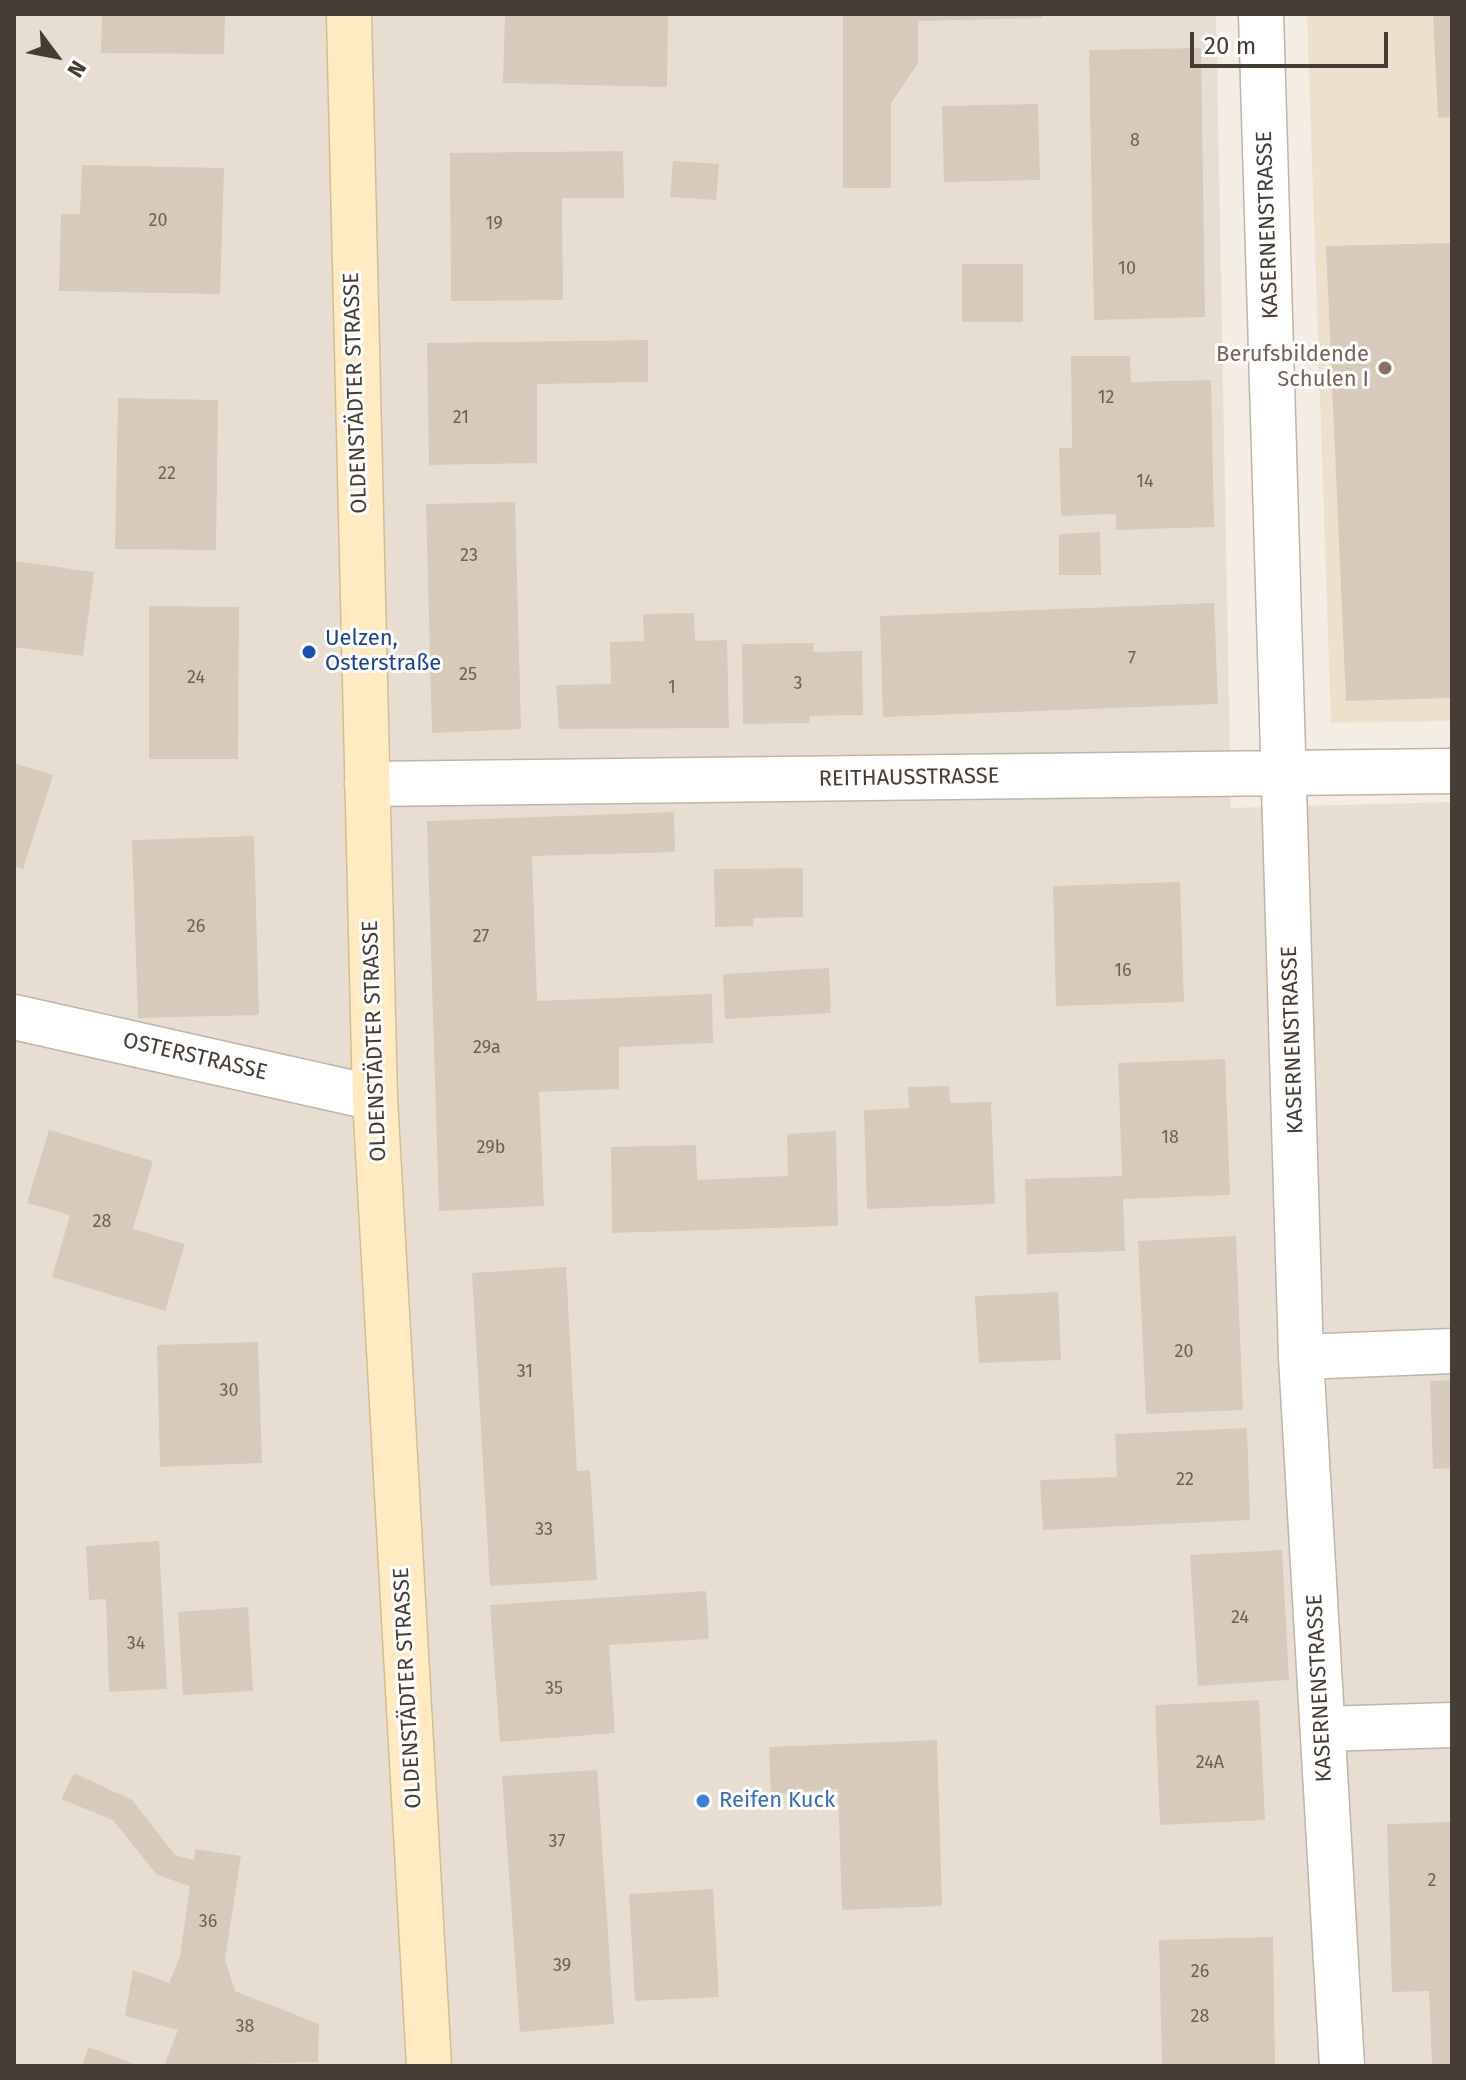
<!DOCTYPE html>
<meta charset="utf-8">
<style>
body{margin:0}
#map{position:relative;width:1466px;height:2080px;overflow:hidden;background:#f3ede4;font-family:"Fira Sans",sans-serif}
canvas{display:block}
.frame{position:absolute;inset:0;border:16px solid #453c33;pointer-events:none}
.north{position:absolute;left:16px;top:16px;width:80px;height:80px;-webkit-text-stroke:6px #fff;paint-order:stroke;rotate:122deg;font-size:22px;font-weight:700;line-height:32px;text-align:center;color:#453c33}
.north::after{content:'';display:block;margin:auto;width:28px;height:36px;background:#453c33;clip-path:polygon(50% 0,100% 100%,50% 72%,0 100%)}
.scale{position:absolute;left:1190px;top:32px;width:198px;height:36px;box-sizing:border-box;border:4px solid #453c33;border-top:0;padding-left:10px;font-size:24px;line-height:28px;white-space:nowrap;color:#453c33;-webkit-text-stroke:6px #fff;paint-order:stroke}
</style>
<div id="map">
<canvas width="1466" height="2080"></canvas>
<div class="frame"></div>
<div class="north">N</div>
<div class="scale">20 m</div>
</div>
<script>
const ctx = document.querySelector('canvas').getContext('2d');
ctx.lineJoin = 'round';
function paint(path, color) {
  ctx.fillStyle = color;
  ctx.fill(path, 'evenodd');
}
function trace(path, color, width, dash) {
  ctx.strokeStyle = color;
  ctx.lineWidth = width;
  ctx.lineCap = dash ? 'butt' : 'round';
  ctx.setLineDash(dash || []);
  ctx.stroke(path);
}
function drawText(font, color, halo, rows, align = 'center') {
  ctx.font = font + ' "Fira Sans",sans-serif';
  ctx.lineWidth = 6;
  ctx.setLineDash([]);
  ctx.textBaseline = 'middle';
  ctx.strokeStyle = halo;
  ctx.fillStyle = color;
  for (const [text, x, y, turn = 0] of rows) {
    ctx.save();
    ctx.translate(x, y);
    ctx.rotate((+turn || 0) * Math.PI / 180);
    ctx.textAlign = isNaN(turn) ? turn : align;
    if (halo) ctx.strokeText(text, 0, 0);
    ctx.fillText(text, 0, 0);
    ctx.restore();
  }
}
paint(new Path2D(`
 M 14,14 L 1216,14 L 1231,808 L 1452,802 L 1452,2066 L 14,2066 Z`), '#e7ded1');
paint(new Path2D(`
 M 1307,14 L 1452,14 L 1452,721 L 1331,723 Z`), '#ede1cc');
paint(new Path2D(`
 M 102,14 L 225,14 L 224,54 L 101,53 Z
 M 505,14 L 668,14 L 667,87 L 503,83 Z
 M 843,14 L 1042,14 L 1042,18 L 918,21 L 918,63 L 891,103 L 891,188 L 843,188 Z
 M 1433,14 L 1452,14 L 1452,117 L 1438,118 Z
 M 1201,48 L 1205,317 L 1094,320 L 1089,50 Z
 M 1038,104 L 1040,180 L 944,182 L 942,106 Z
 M 623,151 L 624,198 L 562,198 L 563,300 L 451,301 L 450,153 Z
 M 673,161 L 719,164 L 716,200 L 670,197 Z
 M 82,165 L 224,168 L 220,294 L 59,291 L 61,214 L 80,214 Z
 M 1452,243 L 1452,698 L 1346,701 L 1326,246 Z
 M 962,264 L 1023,264 L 1023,322 L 962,322 Z
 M 648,340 L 648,382 L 537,384 L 537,463 L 429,465 L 427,343 Z
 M 1071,356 L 1130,356 L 1131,382 L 1211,380 L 1214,527 L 1116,530 L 1116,514 L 1061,516 L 1059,448 L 1072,448 Z
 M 118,398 L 218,400 L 216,550 L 115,549 Z
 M 515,502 L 521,729 L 432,733 L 426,504 Z
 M 1100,532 L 1101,575 L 1059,575 L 1059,534 Z
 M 14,561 L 94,572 L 83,656 L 14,647 Z
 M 1214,603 L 1218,704 L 883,717 L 880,616 Z
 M 149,606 L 239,607 L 238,759 L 149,759 Z
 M 694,613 L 695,641 L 727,640 L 729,728 L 559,729 L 556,685 L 611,684 L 610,642 L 644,641 L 643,614 Z
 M 814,643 L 813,652 L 862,651 L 863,715 L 810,716 L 809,723 L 743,724 L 742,644 Z
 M 14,763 L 53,775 L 23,869 L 14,866 Z
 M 674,812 L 675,852 L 532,856 L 537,1001 L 712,994 L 713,1043 L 619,1047 L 619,1089 L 539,1092 L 544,1206 L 439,1211 L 427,821 Z
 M 254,836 L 259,1015 L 138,1018 L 132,840 Z
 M 803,868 L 803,917 L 753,918 L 753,926 L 715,927 L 714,869 Z
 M 1180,882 L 1184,1002 L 1056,1006 L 1053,886 Z
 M 829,968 L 831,1013 L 725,1019 L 723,974 Z
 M 1225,1059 L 1230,1195 L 1123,1199 L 1125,1251 L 1027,1254 L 1025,1179 L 1122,1176 L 1118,1063 Z
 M 949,1086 L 950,1103 L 991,1102 L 995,1204 L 867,1209 L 864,1110 L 909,1108 L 908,1087 Z
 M 49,1130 L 153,1161 L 133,1229 L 185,1244 L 165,1311 L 52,1277 L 70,1215 L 27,1203 Z
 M 836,1131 L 838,1226 L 612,1233 L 611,1147 L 696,1145 L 697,1180 L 788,1176 L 787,1134 Z
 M 1236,1236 L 1243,1410 L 1146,1414 L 1138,1241 Z
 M 566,1267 L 577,1471 L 590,1470 L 597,1580 L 490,1586 L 472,1273 Z
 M 1058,1292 L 1061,1360 L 979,1363 L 975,1296 Z
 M 258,1342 L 262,1463 L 160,1467 L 157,1345 Z
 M 1452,1380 L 1452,1468 L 1433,1469 L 1430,1381 Z
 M 1247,1428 L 1250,1520 L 1043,1530 L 1040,1480 L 1117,1477 L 1115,1434 Z
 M 159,1541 L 167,1689 L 109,1692 L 106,1599 L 89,1600 L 86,1546 Z
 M 1282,1550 L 1289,1680 L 1198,1686 L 1190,1555 Z
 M 706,1591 L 709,1639 L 609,1645 L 615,1733 L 500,1742 L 490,1605 Z
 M 248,1607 L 253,1691 L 183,1695 L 178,1612 Z
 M 1259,1700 L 1265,1820 L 1160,1825 L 1155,1705 Z
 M 937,1740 L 942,1906 L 842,1910 L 838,1789 L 771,1794 L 769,1747 Z
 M 597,1770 L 614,2024 L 520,2032 L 502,1776 Z
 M 74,1773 L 132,1800 L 175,1855 L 194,1860 L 195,1849 L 241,1856 L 225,1959 L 235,1991 L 319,2024 L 318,2062 L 164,2066 L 178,2030 L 125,2016 L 133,1970 L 169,1983 L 180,1956 L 190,1886 L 157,1875 L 113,1820 L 61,1799 Z
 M 1452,1822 L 1452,2066 L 1432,2066 L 1429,1991 L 1392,1992 L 1387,1824 Z
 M 713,1889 L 719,1997 L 635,2001 L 629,1894 Z
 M 1273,1937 L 1275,2066 L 1162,2066 L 1159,1940 Z
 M 89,2047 L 139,2066 L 82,2066 Z`), '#d8cabb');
const street = new Path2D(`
 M 1261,14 L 1301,1357 L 1342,2066
 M 367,784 L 1452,771
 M 14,1017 L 375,1098
 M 1301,1357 L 1452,1351
 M 1323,1729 L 1452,1725`);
const secondary = new Path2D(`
 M 349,14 L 375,1098 L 429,2066`);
trace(street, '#bfb4a6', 47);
trace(secondary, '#d5bd90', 47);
trace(street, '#fff', 44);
trace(secondary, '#ffeac1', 44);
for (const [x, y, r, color] of [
 [1385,368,8,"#8d6e63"],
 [309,652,8,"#1a4fb4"],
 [703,1801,8,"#3f7fe0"]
]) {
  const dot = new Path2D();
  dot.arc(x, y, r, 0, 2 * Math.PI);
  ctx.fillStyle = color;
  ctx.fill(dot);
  trace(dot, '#fff', 3);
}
drawText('18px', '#6a6055', null, [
 ["8",1135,141],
 ["20",158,221],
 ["19",494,224],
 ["10",1127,269],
 ["12",1106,398],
 ["21",461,418],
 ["22",167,474],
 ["14",1145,482],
 ["23",469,556],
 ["7",1132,659],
 ["25",468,675],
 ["24",196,678],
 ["3",798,684],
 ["1",672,688],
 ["26",196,927],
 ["27",481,937],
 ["16",1123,971],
 ["29a",487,1048],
 ["18",1170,1138],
 ["29b",491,1148],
 ["28",102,1222],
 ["20",1184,1352],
 ["31",525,1372],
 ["30",229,1391],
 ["22",1185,1480],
 ["33",544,1530],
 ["24",1240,1618],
 ["34",136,1644],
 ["35",554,1689],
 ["24A",1210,1763],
 ["37",557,1842],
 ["2",1432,1881],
 ["36",208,1922],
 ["39",562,1966],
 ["26",1200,1972],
 ["28",1200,2017],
 ["38",245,2027]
]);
drawText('22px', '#453c33', '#fff', [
 ["KASERNENSTRASSE",1268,225,-92],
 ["OLDENSTÄDTER STRASSE",356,393,-92],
 ["REITHAUSSTRASSE",909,778,-1],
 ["KASERNENSTRASSE",1293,1040,-92],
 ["OLDENSTÄDTER STRASSE",375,1041,-92],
 ["OSTERSTRASSE",195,1057,13],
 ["OLDENSTÄDTER STRASSE",408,1688,-93],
 ["KASERNENSTRASSE",1320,1688,-93]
]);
drawText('22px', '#785e54', '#fff', [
 ["Berufsbildende",1369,355],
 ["Schulen I",1369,380]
], 'right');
drawText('22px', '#164399', '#fff', [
 ["Uelzen,",325,639],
 ["Osterstraße",325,664]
], 'left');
drawText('22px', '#366cbe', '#fff', [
 ["Reifen Kuck",719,1801]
], 'left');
</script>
